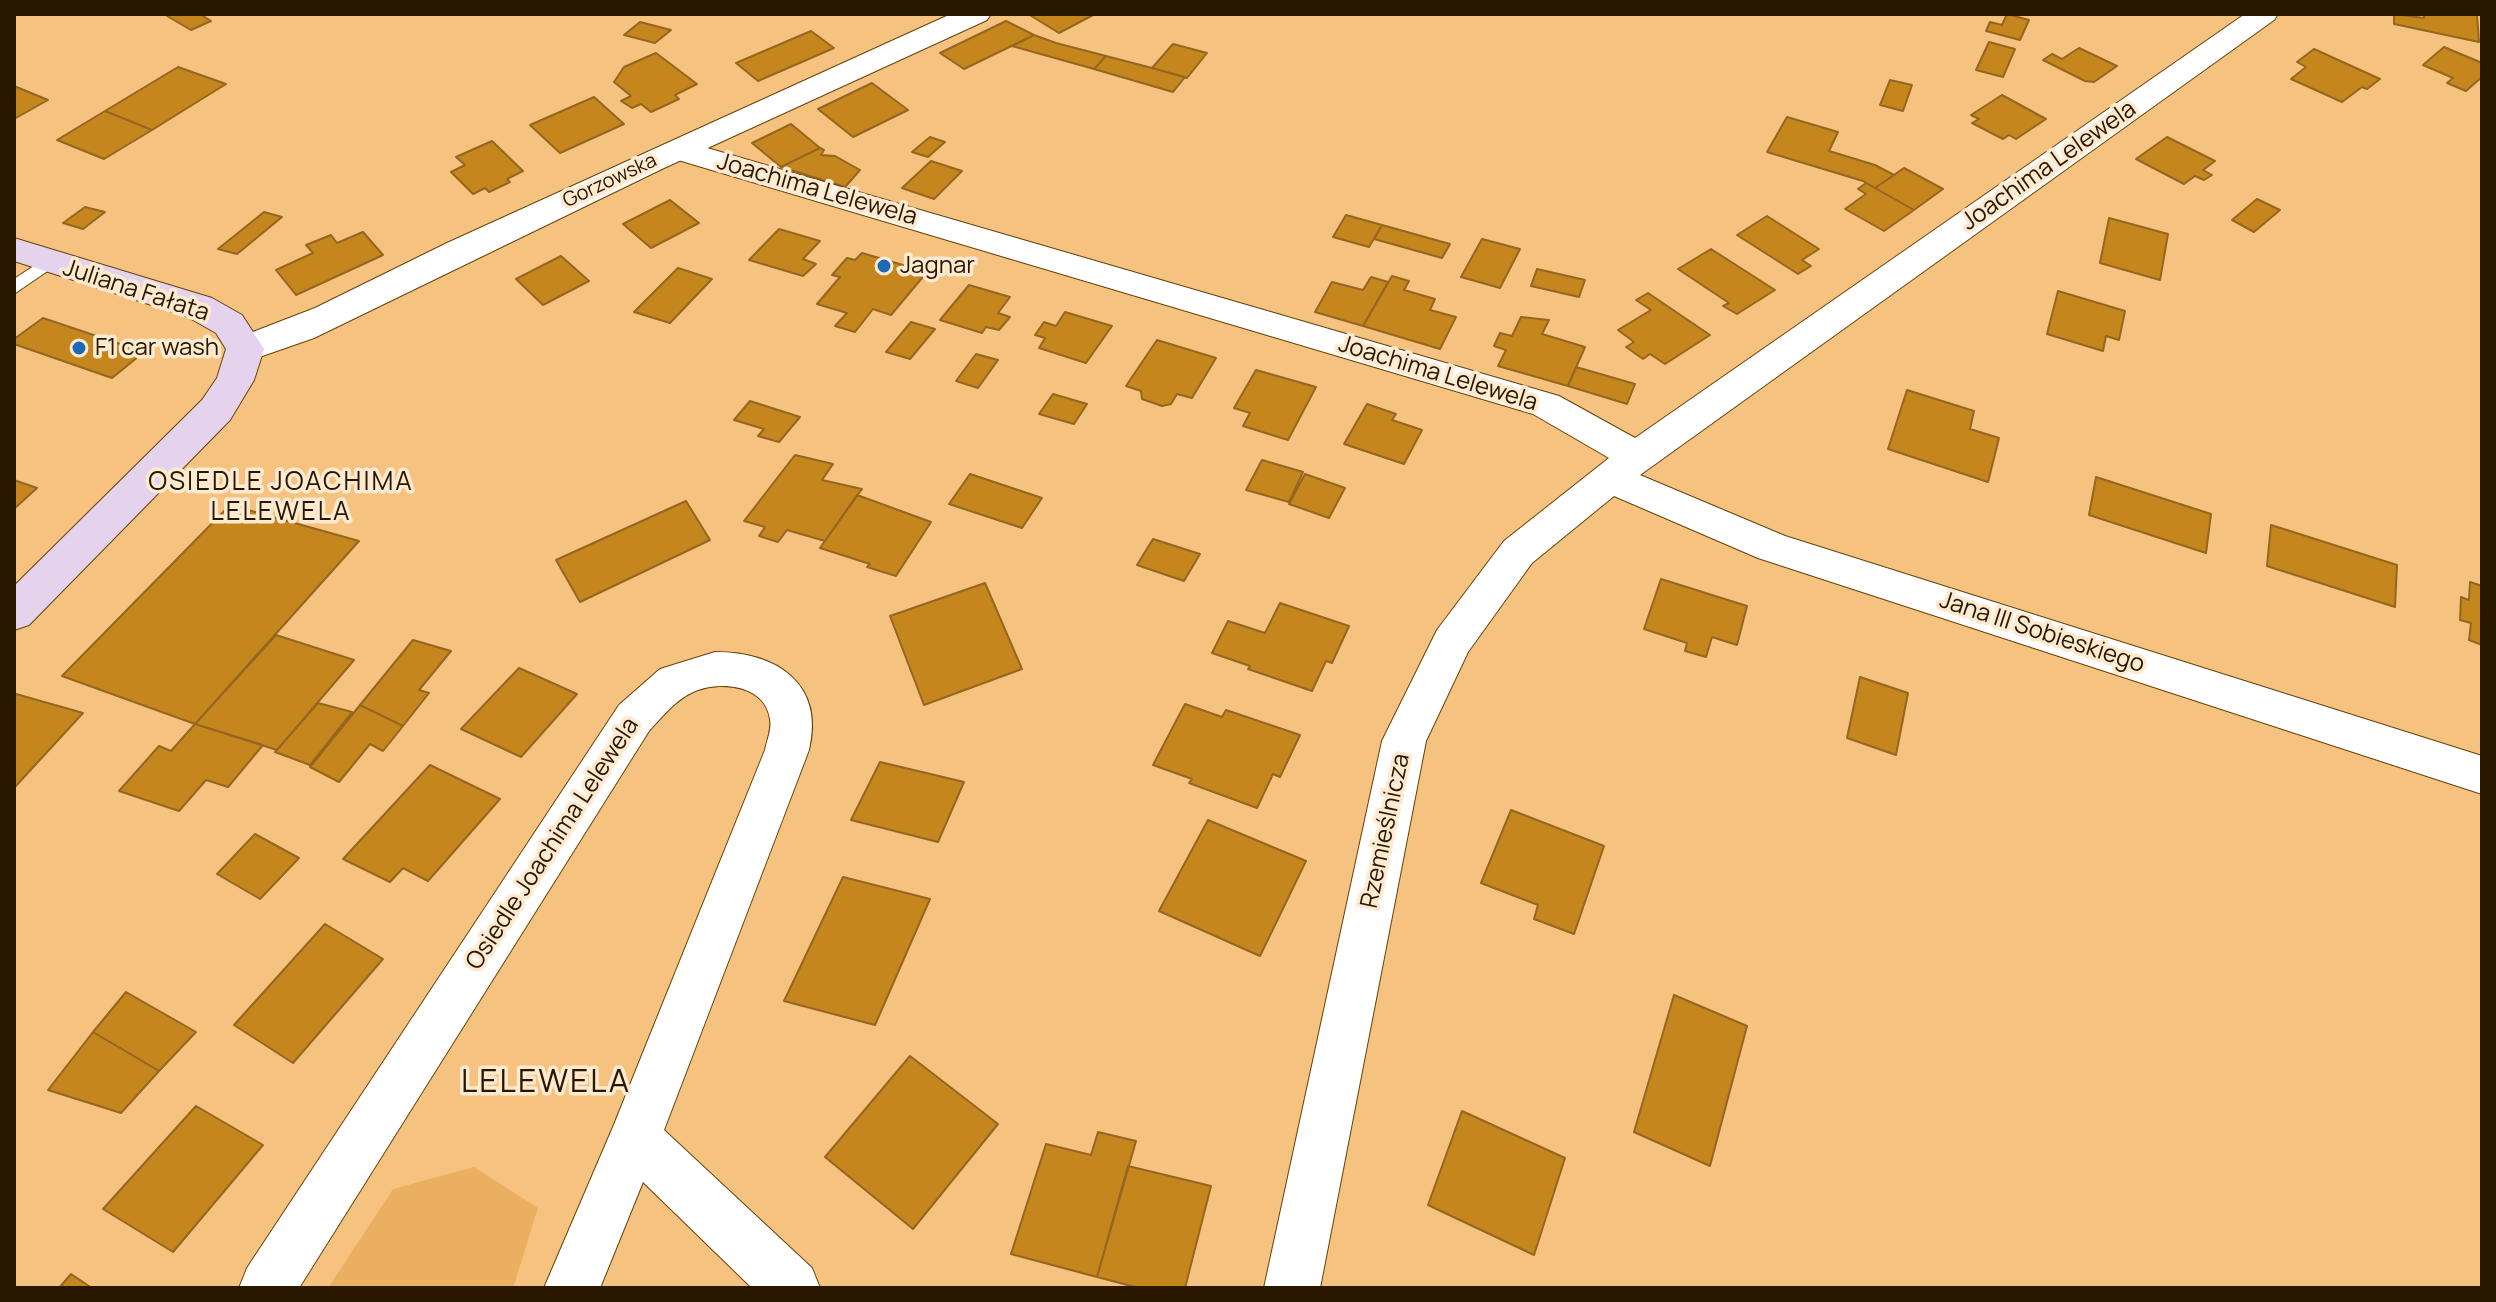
<!DOCTYPE html>
<meta charset="utf-8">
<style>
body{margin:0}
#map{position:relative;width:2496px;height:1302px;overflow:hidden;background:#f5c280;font-family:Manrope,sans-serif}
canvas{display:block}
.frame{position:absolute;inset:0;border:16px solid #2a1700;pointer-events:none}
</style>
<div id="map">
<canvas width="2496" height="1302"></canvas>
<div class="frame"></div>
</div>
<script>
const ctx = document.querySelector('canvas').getContext('2d');
ctx.lineJoin = 'round';
function paint(path, color) {
  ctx.fillStyle = color;
  ctx.fill(path, 'evenodd');
}
function trace(path, color, width, dash) {
  ctx.strokeStyle = color;
  ctx.lineWidth = width;
  ctx.lineCap = dash ? 'butt' : 'round';
  ctx.setLineDash(dash || []);
  ctx.stroke(path);
}
function drawText(font, color, halo, rows, align = 'center') {
  ctx.font = font + ' Manrope,sans-serif';
  ctx.lineWidth = 7;
  ctx.setLineDash([]);
  ctx.textBaseline = 'middle';
  ctx.strokeStyle = halo;
  ctx.fillStyle = color;
  for (const [text, x, y, turn = 0] of rows) {
    ctx.save();
    ctx.translate(x, y);
    ctx.rotate((+turn || 0) * Math.PI / 180);
    ctx.textAlign = isNaN(turn) ? turn : align;
    if (halo) ctx.strokeText(text, 0, 0);
    ctx.fillText(text, 0, 0);
    ctx.restore();
  }
}
paint(new Path2D(`
 M 474,1167 L 538,1208 L 513,1288 L 328,1288 L 393,1189 Z`), '#ebb05f');
const building = new Path2D(`
 M 171,14 L 200,14 L 211,21 L 191,30 L 167,16 Z
 M 1028,14 L 1095,14 L 1059,33 Z
 M 2007,14 L 2029,20 L 2020,40 L 1986,31 L 1990,22 L 2002,25 Z
 M 2394,14 L 2424,18 L 2424,14 L 2477,14 L 2479,42 L 2394,24 Z
 M 1006,21 L 1034,35 L 964,69 L 940,53 Z
 M 640,22 L 671,30 L 655,43 L 624,35 Z
 M 811,31 L 834,48 L 758,81 L 736,63 Z
 M 1034,35 L 1056,43 L 1106,56 L 1094,69 L 1012,46 Z
 M 1989,42 L 2015,49 L 2003,77 L 1976,70 Z
 M 1173,44 L 1207,53 L 1187,78 L 1152,68 Z
 M 2444,47 L 2482,63 L 2482,77 L 2466,91 L 2447,83 L 2453,78 L 2423,65 Z
 M 2079,48 L 2117,66 L 2094,82 L 2085,81 L 2043,60 L 2052,54 L 2062,59 Z
 M 2314,49 L 2380,79 L 2367,89 L 2362,87 L 2342,102 L 2291,79 L 2306,67 L 2297,62 Z
 M 656,53 L 697,84 L 675,95 L 679,99 L 651,112 L 641,104 L 632,108 L 621,101 L 631,96 L 614,82 L 624,67 Z
 M 1106,56 L 1152,68 L 1185,77 L 1173,92 L 1094,69 Z
 M 178,67 L 226,84 L 152,130 L 105,111 Z
 M 1890,80 L 1912,85 L 1903,111 L 1880,105 Z
 M 872,83 L 908,110 L 853,137 L 818,109 Z
 M 14,86 L 48,100 L 14,119 Z
 M 2002,95 L 2046,119 L 2016,139 L 2009,135 L 2003,139 L 1972,123 L 1979,119 L 1971,115 Z
 M 594,97 L 624,124 L 560,153 L 530,125 Z
 M 105,111 L 152,130 L 104,159 L 57,140 Z
 M 1787,117 L 1838,132 L 1829,151 L 1875,165 L 1894,175 L 1875,188 L 1863,181 L 1767,152 Z
 M 791,124 L 820,148 L 781,167 L 752,143 Z
 M 930,137 L 945,142 L 928,157 L 912,152 Z
 M 2167,137 L 2215,161 L 2203,170 L 2212,175 L 2204,180 L 2195,176 L 2184,184 L 2136,159 Z
 M 492,141 L 523,171 L 507,179 L 510,182 L 489,192 L 485,188 L 473,194 L 451,172 L 465,165 L 456,157 Z
 M 820,148 L 824,150 L 821,155 L 835,156 L 860,170 L 845,187 L 781,167 Z
 M 931,161 L 962,171 L 934,199 L 902,188 Z
 M 1904,168 L 1943,189 L 1914,210 L 1875,188 Z
 M 1866,183 L 1875,188 L 1914,210 L 1884,231 L 1845,209 L 1866,194 L 1858,189 Z
 M 2257,199 L 2280,210 L 2254,232 L 2232,220 Z
 M 670,200 L 699,223 L 651,248 L 623,224 Z
 M 85,207 L 105,212 L 83,229 L 63,223 Z
 M 264,212 L 282,217 L 237,254 L 218,249 Z
 M 1346,215 L 1382,225 L 1369,247 L 1333,237 Z
 M 1767,216 L 1819,249 L 1802,260 L 1811,266 L 1798,274 L 1737,235 Z
 M 2109,218 L 2168,234 L 2160,280 L 2100,263 Z
 M 1382,225 L 1450,244 L 1442,258 L 1374,239 Z
 M 779,229 L 820,241 L 803,259 L 816,264 L 803,276 L 749,260 Z
 M 363,232 L 383,255 L 296,295 L 276,270 L 313,253 L 306,245 L 331,235 L 337,243 Z
 M 1482,239 L 1520,249 L 1500,288 L 1461,277 Z
 M 1711,249 L 1775,290 L 1737,314 L 1723,306 L 1729,303 L 1678,269 Z
 M 862,253 L 927,272 L 891,315 L 873,309 L 855,332 L 835,326 L 847,313 L 817,304 L 840,277 L 832,275 L 847,258 L 855,260 Z
 M 561,256 L 589,281 L 543,305 L 516,279 Z
 M 678,268 L 712,279 L 670,323 L 634,312 Z
 M 1537,269 L 1585,280 L 1579,297 L 1531,286 Z
 M 1392,276 L 1409,281 L 1404,290 L 1435,299 L 1430,310 L 1456,317 L 1440,349 L 1363,326 Z
 M 1371,277 L 1388,282 L 1363,326 L 1315,312 L 1332,282 L 1363,290 Z
 M 969,285 L 1010,297 L 998,313 L 1010,317 L 999,330 L 986,327 L 982,333 L 940,320 Z
 M 2058,291 L 2125,311 L 2119,340 L 2106,336 L 2103,351 L 2047,334 Z
 M 1648,293 L 1710,335 L 1665,364 L 1650,354 L 1643,359 L 1626,347 L 1634,342 L 1618,330 L 1651,310 L 1636,300 Z
 M 1065,312 L 1112,326 L 1086,363 L 1039,348 L 1045,338 L 1035,335 L 1044,322 L 1056,326 Z
 M 1521,317 L 1549,320 L 1542,334 L 1585,347 L 1568,386 L 1498,366 L 1506,350 L 1494,346 L 1500,333 L 1512,336 Z
 M 43,318 L 144,352 L 112,378 L 14,344 L 14,339 Z
 M 911,322 L 935,329 L 910,359 L 886,352 Z
 M 1157,340 L 1216,358 L 1192,398 L 1177,394 L 1171,404 L 1162,406 L 1142,399 L 1141,391 L 1126,386 Z
 M 976,354 L 998,360 L 978,388 L 956,381 Z
 M 1576,367 L 1635,384 L 1627,404 L 1568,386 Z
 M 1256,370 L 1316,387 L 1288,440 L 1243,426 L 1250,413 L 1234,408 Z
 M 1907,390 L 1974,411 L 1970,429 L 1999,438 L 1988,482 L 1888,449 Z
 M 1053,394 L 1087,404 L 1074,424 L 1039,414 Z
 M 750,401 L 800,417 L 779,442 L 758,436 L 764,429 L 734,420 Z
 M 1367,404 L 1396,414 L 1392,420 L 1422,430 L 1404,464 L 1344,444 Z
 M 795,455 L 833,464 L 822,480 L 862,489 L 825,541 L 787,530 L 778,542 L 759,536 L 765,527 L 744,521 Z
 M 1262,460 L 1303,472 L 1289,502 L 1246,490 Z
 M 970,474 L 1042,498 L 1022,528 L 949,504 Z
 M 1305,474 L 1345,488 L 1329,518 L 1289,504 Z
 M 2096,477 L 2211,514 L 2206,553 L 2089,515 Z
 M 14,480 L 37,488 L 14,509 Z
 M 857,495 L 931,522 L 896,576 L 867,567 L 870,564 L 820,548 Z
 M 686,501 L 710,540 L 580,602 L 556,560 Z
 M 230,505 L 359,541 L 195,724 L 62,676 Z
 M 2271,525 L 2397,565 L 2395,607 L 2267,566 Z
 M 1153,539 L 1200,554 L 1184,581 L 1137,565 Z
 M 1661,579 L 1747,606 L 1737,645 L 1712,637 L 1706,657 L 1685,651 L 1687,643 L 1644,629 Z
 M 2470,582 L 2482,586 L 2482,645 L 2469,640 L 2471,623 L 2460,620 L 2461,597 L 2469,600 Z
 M 985,583 L 1022,669 L 924,705 L 890,616 Z
 M 1280,603 L 1349,626 L 1332,663 L 1326,661 L 1312,691 L 1248,669 L 1250,666 L 1212,653 L 1228,621 L 1265,633 Z
 M 276,635 L 354,660 L 277,750 L 195,724 Z
 M 413,640 L 451,651 L 419,690 L 429,693 L 403,726 L 360,705 Z
 M 519,668 L 577,694 L 521,757 L 461,729 Z
 M 1860,677 L 1908,693 L 1896,755 L 1847,738 Z
 M 16,694 L 83,713 L 14,788 L 14,697 Z
 M 318,703 L 352,712 L 310,765 L 275,752 Z
 M 1185,704 L 1222,717 L 1226,710 L 1300,735 L 1280,777 L 1273,774 L 1257,808 L 1189,783 L 1192,779 L 1153,765 Z
 M 360,705 L 403,726 L 383,751 L 370,744 L 339,782 L 310,767 Z
 M 195,724 L 263,745 L 228,787 L 206,780 L 179,811 L 119,791 L 159,746 L 171,751 Z
 M 880,762 L 964,782 L 938,842 L 851,820 Z
 M 430,765 L 500,799 L 428,881 L 403,868 L 390,882 L 343,859 Z
 M 1511,810 L 1604,846 L 1574,934 L 1534,919 L 1538,905 L 1481,883 Z
 M 1208,820 L 1306,861 L 1260,956 L 1159,911 Z
 M 255,834 L 299,858 L 260,899 L 217,874 Z
 M 843,877 L 930,899 L 875,1025 L 784,1001 Z
 M 325,924 L 383,959 L 293,1063 L 234,1025 Z
 M 126,992 L 196,1032 L 159,1071 L 93,1032 Z
 M 1674,995 L 1747,1026 L 1710,1166 L 1634,1132 Z
 M 93,1032 L 159,1071 L 121,1113 L 48,1090 Z
 M 910,1056 L 998,1124 L 913,1229 L 825,1157 Z
 M 196,1106 L 263,1145 L 173,1252 L 103,1209 Z
 M 1462,1111 L 1565,1158 L 1534,1255 L 1428,1205 Z
 M 1098,1132 L 1136,1141 L 1097,1277 L 1011,1254 L 1046,1144 L 1091,1155 Z
 M 1128,1166 L 1211,1186 L 1185,1288 L 1139,1288 L 1097,1277 Z
 M 71,1274 L 92,1288 L 59,1288 Z`);
paint(building, '#c5861e');
trace(building, '#946620', 2);
const service = new Path2D(`
 M 49,256 L 58,262 L 55,266 L 14,294 L 14,279 Z`);
const minor = new Path2D(`
 M 2245,14 L 2278,14 L 2274,20 L 1640,475 L 1785,536 L 2482,756 L 2482,794 L 1758,558 L 1614,496 L 1532,563 L 1468,652 L 1426,741 L 1320,1288 L 1264,1288 L 1382,741 L 1437,630 L 1504,541 L 1609,458 L 1533,414 L 668,157 L 663,150 L 668,143 L 679,140 L 690,143 L 1559,396 L 1635,438 Z
 M 715,652 C 776,652 825,683 809,750 L 664,1130 L 812,1268 L 820,1288 L 752,1288 L 643,1182 L 600,1288 L 544,1288 L 613,1127 L 765,750 C 767,740 772,729 770,719 C 765,686 724,681 698,690 C 678,697 663,716 649,731 L 299,1288 L 239,1288 L 247,1268 L 619,705 L 660,669 Z`);
const tertiary = new Path2D(`
 M 951,14 L 991,14 L 987,20 L 664,168 L 314,338 L 245,362 L 232,358 L 226,349 L 232,340 L 315,308 L 447,243 Z`);
const secondary = new Path2D(`
 M 14,238 L 212,298 L 242,315 L 264,349 L 254,380 L 230,420 L 29,625 L 14,630 L 14,586 L 202,400 L 217,378 L 226,349 L 216,333 L 186,316 L 14,261 Z`);
trace(service, '#65430a', 2);
trace(minor, '#65430a', 2);
trace(tertiary, '#65430a', 2);
trace(secondary, '#65430a', 2);
paint(service, '#fff');
paint(minor, '#fff');
paint(tertiary, '#fff');
paint(secondary, '#e5d3ee');
for (const [x, y, r, color] of [
 [884,266,8,"#1d69b8"],
 [79,348,8,"#1d69b8"]
]) {
  const dot = new Path2D();
  dot.arc(x, y, r, 0, 2 * Math.PI);
  ctx.fillStyle = color;
  ctx.fill(dot);
  trace(dot, '#feead0', 3);
}
drawText('20px', '#2a1700', '#feead0', [
 ["Gorzowska",610,181,-25]
]);
drawText('24px', '#2a1700', '#feead0', [
 ["Joachima Lelewela",2049,166,-35],
 ["Joachima Lelewela",817,190,16],
 ["Juliana Fałata",136,291,18],
 ["Joachima Lelewela",1438,374,17],
 ["Jana III Sobieskiego",2042,633,18],
 ["Rzemieślnicza",1386,831,-78],
 ["Osiedle Joachima Lelewela",553,844,-57]
]);
drawText('24px', '#2a1700', '#feead0', [
 ["Jagnar",900,266],
 ["F1 car wash",95,348]
], 'left');
ctx.letterSpacing = '2px';
drawText('26px', '#2a1700', '#feead0', [
 ["OSIEDLE JOACHIMA",281,483],
 ["LELEWELA",281,513]
]);
ctx.letterSpacing = '0px';
ctx.letterSpacing = '2px';
drawText('32px', '#2a1700', '#feead0', [
 ["LELEWELA",546,1083]
]);
ctx.letterSpacing = '0px';
</script>
